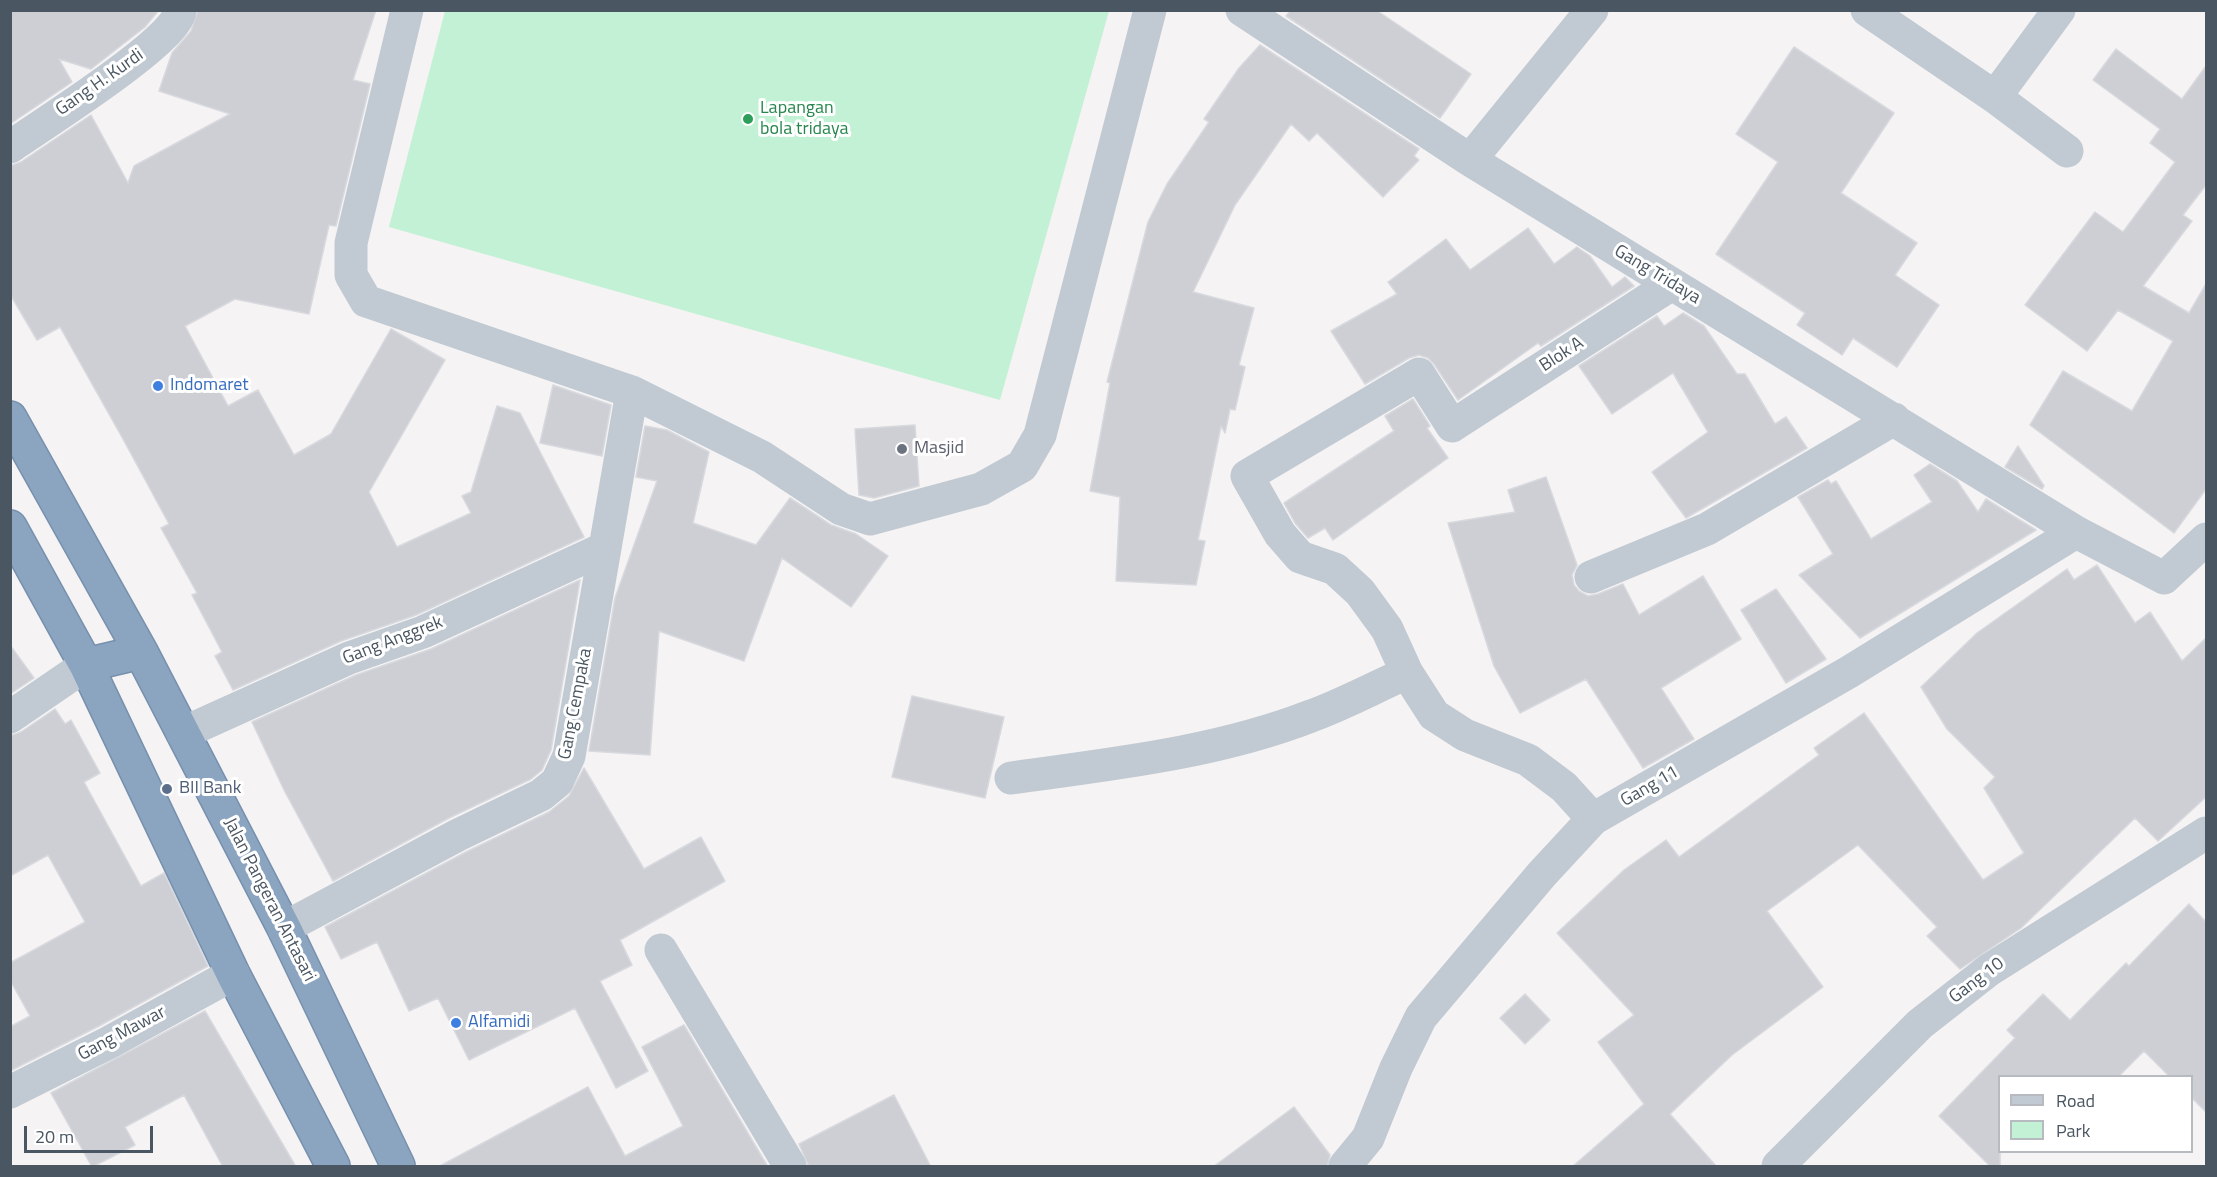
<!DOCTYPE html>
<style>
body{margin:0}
#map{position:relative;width:2217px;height:1177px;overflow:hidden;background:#f5f3f3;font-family:"Titillium Web",sans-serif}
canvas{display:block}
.frame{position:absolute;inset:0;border:12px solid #4a5661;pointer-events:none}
.legend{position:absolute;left:1998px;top:1075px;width:195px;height:78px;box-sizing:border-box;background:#fff;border:2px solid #b7bbc0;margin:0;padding:8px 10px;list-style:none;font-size:18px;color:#4a5661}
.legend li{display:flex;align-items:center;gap:12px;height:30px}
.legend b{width:30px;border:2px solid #b7bbc0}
.scale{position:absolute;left:24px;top:1126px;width:129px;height:27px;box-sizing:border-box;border:3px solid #4a5661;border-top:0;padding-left:8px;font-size:18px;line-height:21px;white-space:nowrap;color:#4a5661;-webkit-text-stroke:4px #fff;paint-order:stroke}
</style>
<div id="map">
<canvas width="2217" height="1177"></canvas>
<div class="frame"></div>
<ul class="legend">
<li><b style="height:8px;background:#c1cad2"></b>Road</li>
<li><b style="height:16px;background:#c3f1d5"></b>Park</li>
</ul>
<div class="scale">20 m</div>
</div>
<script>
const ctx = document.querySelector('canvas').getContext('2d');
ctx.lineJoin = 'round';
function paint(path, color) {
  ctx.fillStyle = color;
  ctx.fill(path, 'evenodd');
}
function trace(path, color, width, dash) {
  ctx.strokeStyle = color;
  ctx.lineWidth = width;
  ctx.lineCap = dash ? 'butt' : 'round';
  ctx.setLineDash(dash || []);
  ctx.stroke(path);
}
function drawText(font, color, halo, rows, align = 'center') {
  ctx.font = font + ' "Titillium Web",sans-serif';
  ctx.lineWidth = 6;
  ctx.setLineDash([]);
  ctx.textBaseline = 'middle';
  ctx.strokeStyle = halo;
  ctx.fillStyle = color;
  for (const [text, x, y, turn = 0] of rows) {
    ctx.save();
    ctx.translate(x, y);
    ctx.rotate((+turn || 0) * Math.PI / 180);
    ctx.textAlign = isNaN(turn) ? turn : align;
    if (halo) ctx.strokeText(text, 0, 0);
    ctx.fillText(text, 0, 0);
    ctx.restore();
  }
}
paint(new Path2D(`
 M 445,11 L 1109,11 L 1000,400 L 389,227 Z`), '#c3f1d5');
const building = new Path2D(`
 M 10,10 L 159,10 L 145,27 L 91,69 L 59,59 L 72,82 L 10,124 Z
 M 198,10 L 376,10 L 353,80 L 370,84 L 336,226 L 329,225 L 309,314 L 235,299 L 185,326 L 228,406 L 258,390 L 294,455 L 331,434 L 391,329 L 445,360 L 369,492 L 397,547 L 471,513 L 462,496 L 471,492 L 497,406 L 520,413 L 584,537 L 416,615 L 341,641 L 233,690 L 215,656 L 222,652 L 192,595 L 197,593 L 161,528 L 169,524 L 123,439 L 60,327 L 37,340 L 10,294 L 10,166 L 21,162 L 91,115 L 128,183 L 134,166 L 230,114 L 159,91 L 172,53 L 191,31 Z
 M 1291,10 L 1376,10 L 1471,74 L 1440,118 L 1286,16 Z
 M 1260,45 L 1419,149 L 1414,156 L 1419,160 L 1383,197 L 1317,133 L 1309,141 L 1291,124 L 1235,205 L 1193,292 L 1254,308 L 1239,365 L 1245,367 L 1235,410 L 1230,409 L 1225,433 L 1221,426 L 1198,540 L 1205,541 L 1196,585 L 1116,581 L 1120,497 L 1090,491 L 1110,383 L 1107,382 L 1148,222 L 1167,184 L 1209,122 L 1204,119 L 1239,68 Z
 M 1794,47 L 1894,113 L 1841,193 L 1917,243 L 1895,275 L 1939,305 L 1897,367 L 1853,338 L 1842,355 L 1797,325 L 1805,313 L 1716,254 L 1778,162 L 1736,134 Z
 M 2116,49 L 2182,99 L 2206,66 L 2206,185 L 2183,215 L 2192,221 L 2143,286 L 2189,313 L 2206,284 L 2206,489 L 2174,533 L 2030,425 L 2063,371 L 2132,411 L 2173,341 L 2118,310 L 2087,351 L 2025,305 L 2095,212 L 2123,232 L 2175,162 L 2150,143 L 2160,129 L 2093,80 Z
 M 1528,228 L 1554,264 L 1577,247 L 1590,256 L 1612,287 L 1625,277 L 1634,286 L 1541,346 L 1538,343 L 1458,400 L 1434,364 L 1428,358 L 1419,355 L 1409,358 L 1365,384 L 1331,331 L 1397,294 L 1388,282 L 1446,239 L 1470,270 Z
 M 1683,313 L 1704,326 L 1737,374 L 1745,374 L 1775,424 L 1786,417 L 1807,448 L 1686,518 L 1652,472 L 1708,432 L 1673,373 L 1612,414 L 1579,366 L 1657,316 L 1664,326 Z
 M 553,385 L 611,405 L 602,456 L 540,443 Z
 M 1413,399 L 1430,426 L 1427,428 L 1448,458 L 1333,540 L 1325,528 L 1308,538 L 1295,523 L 1284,503 L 1394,431 L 1385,416 Z
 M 915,425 L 919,486 L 874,498 L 859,495 L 855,429 Z
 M 645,426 L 667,430 L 709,452 L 693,523 L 756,545 L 790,498 L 831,525 L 856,534 L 888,556 L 851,607 L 782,558 L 744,661 L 659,631 L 650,755 L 589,751 L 615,598 L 657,481 L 636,477 Z
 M 2018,446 L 2044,486 L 2042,489 L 2005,467 Z
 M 1930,464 L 1957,481 L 1978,512 L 1986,499 L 2036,530 L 1860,638 L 1799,575 L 1833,554 L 1798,497 L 1828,480 L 1831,484 L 1836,481 L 1871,539 L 1932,502 L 1914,475 Z
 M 1546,477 L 1577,565 L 1572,575 L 1574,585 L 1579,591 L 1588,596 L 1598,594 L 1623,584 L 1639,615 L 1703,576 L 1741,639 L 1661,688 L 1694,739 L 1643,768 L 1586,679 L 1520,713 L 1494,666 L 1448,523 L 1515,512 L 1508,490 Z
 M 2097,565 L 2135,623 L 2150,612 L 2182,661 L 2206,638 L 2206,797 L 2158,841 L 2135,818 L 2021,928 L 1960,969 L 1927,936 L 1937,927 L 1858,845 L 1767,911 L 1823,987 L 1732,1055 L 1670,1114 L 1717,1167 L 1572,1167 L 1644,1104 L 1598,1042 L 1634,1015 L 1557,933 L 1624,870 L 1666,840 L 1679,857 L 1819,755 L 1814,748 L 1864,713 L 1983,880 L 2024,853 L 1984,788 L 1995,777 L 1947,729 L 1921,687 L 1977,633 L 2067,569 L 2074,580 Z
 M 580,580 L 551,750 L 542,770 L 531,779 L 449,818 L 333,881 L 284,790 L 252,722 L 356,675 L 431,649 Z
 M 1776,589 L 1826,659 L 1786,683 L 1741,610 Z
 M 10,645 L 34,678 L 10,694 Z
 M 912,696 L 1004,717 L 985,798 L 892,777 Z
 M 55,709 L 65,724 L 71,720 L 100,773 L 84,782 L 141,886 L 164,873 L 208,966 L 99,1026 L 10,1071 L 10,1027 L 30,1016 L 10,980 L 10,963 L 85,922 L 48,855 L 10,876 L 10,736 L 21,732 Z
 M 584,768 L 644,869 L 701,837 L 725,881 L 620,940 L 632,965 L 600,981 L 648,1071 L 616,1088 L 575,1008 L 469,1060 L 438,998 L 409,1011 L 377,942 L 341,959 L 325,927 L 466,852 L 549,812 L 569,796 Z
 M 2189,904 L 2206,922 L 2206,1112 L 2192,1098 L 2192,1077 L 2170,1077 L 2144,1051 L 2118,1077 L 2000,1077 L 2000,1167 L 1991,1167 L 1939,1116 L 2015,1038 L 2007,1030 L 2043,994 L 2070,1020 L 2126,963 L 2129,966 Z
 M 1525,994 L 1550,1020 L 1525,1044 L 1500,1018 Z
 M 205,1011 L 296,1167 L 223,1167 L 184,1095 L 125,1127 L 135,1145 L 92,1167 L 51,1093 Z
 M 684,1025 L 768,1167 L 438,1167 L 588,1087 L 625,1156 L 683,1126 L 642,1047 Z
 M 894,1095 L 931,1167 L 809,1167 L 799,1144 Z
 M 1294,1107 L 1330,1155 L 1327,1167 L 1213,1167 Z`);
paint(building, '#cdcfd5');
trace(building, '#d7d9de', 1.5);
const highway = new Path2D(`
 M 10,418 L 141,652 L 284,928 L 398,1166
 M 10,527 L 86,665 L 233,974 L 333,1166
 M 86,665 L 141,652`);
trace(highway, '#7690ad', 36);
trace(new Path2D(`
 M 407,10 L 351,243 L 351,275 L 366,301 L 632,392 L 762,457 L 841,509 L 870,519 L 981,489 L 1022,466 L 1040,435 L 1150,10
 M 1242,10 L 1470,160 L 2076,532 L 2164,578
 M 1867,10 L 1995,97 L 2067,151
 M 1995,97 L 2059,10
 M 10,147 C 38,127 181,38 180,10
 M 1470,160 L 1592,10
 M 1591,577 L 1707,529 L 1894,419
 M 2164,578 L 2206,539
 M 10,717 L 86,665
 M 183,733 L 349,658 L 423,632 L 603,549
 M 1011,778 C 1111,764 1216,753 1311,716 C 1344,704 1375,687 1407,673
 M 1593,819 L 1564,787 L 1528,760 L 1465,735 L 1434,715 L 1407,673 L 1387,629 L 1360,592 L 1335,569 L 1300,557 L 1280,534 L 1247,476 L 1419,374 L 1452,426 L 1672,284
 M 284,928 L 458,835 L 541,795 L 557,782 L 569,756 L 632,392
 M 661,950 L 790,1166
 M 10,1092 L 108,1043 L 233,974
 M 1345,1166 L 1368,1138 L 1396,1068 L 1421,1017 L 1542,874 L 1593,819 L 1849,672 L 2076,532
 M 1778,1166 L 1920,1024 L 1989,970 L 2206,833`), '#c1cad2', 33);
trace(highway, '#8ba5c1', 33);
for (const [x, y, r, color] of [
 [748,119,6,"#2e9e5b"],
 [158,386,6,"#3f7fe0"],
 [902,449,6,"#6b7280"],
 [167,789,6,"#5c6f8a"],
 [456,1023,6,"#3f7fe0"]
]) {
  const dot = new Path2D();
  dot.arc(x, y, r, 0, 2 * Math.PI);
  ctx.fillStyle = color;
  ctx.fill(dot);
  trace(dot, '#fff', 2);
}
drawText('18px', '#4a5661', '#fff', [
 ["Gang H. Kurdi",100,83,-35],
 ["Gang Tridaya",1657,275,31],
 ["Blok A",1562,355,-33],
 ["Gang Anggrek",393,641,-21],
 ["Gang Cempaka",576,704,-79],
 ["Gang 11",1650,787,-30],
 ["Jalan Pangeran Antasari",269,900,63],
 ["Gang 10",1977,981,-37],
 ["Gang Mawar",122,1034,-28]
]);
drawText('18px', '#27864d', '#fff', [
 ["Lapangan",760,109],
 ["bola tridaya",760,130]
], 'left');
drawText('18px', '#366cbe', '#fff', [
 ["Indomaret",170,386],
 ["Alfamidi",468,1023]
], 'left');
drawText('18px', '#5b616d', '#fff', [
 ["Masjid",914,449]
], 'left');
drawText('18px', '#4e5e75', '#fff', [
 ["BII Bank",179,789]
], 'left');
</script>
